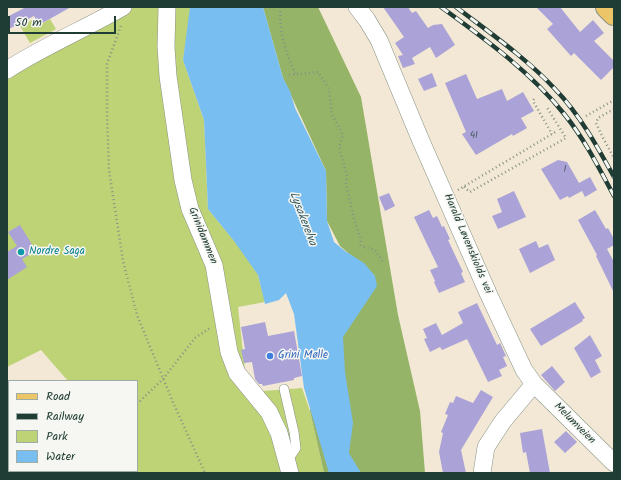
<!DOCTYPE html>
<meta charset="utf-8">
<style>
body{margin:0}
#map{position:relative;width:621px;height:480px;overflow:hidden;background:#f2e8d5;font-family:Kalam,sans-serif}
canvas{display:block}
.frame{position:absolute;inset:0;border:8px solid #1f3d34;pointer-events:none}
.legend{position:absolute;left:8px;top:380px;width:130px;height:92px;box-sizing:border-box;background:#f6f6f2;border:1px solid #a0aca6;margin:0;padding:5px 7px;list-style:none;font-size:12px;color:#1f3d34}
.legend li{display:flex;align-items:center;gap:8px;height:20px}
.legend b{width:20px;border:1px solid #a0aca6}
.scale{position:absolute;left:8px;top:16px;width:108px;height:18px;box-sizing:border-box;border:2px solid #1f3d34;border-top:0;padding-left:5px;font-size:12px;line-height:14px;white-space:nowrap;color:#1f3d34;-webkit-text-stroke:3px #f6f6f2;paint-order:stroke}
</style>
<div id="map">
<canvas width="621" height="480"></canvas>
<div class="frame"></div>
<ul class="legend">
<li><b style="height:5px;background:#edc569"></b>Road</li>
<li><b style="height:5px;background:#1f3d34"></b>Railway</li>
<li><b style="height:11px;background:#bed276"></b>Park</li>
<li><b style="height:11px;background:#79bef0"></b>Water</li>
</ul>
<div class="scale">50 m</div>
</div>
<script>
const ctx = document.querySelector('canvas').getContext('2d');
ctx.lineJoin = 'round';
function paint(path, color) {
  ctx.fillStyle = color;
  ctx.fill(path, 'evenodd');
}
function trace(path, color, width, dash) {
  ctx.strokeStyle = color;
  ctx.lineWidth = width;
  ctx.lineCap = dash ? 'butt' : 'round';
  ctx.setLineDash(dash || []);
  ctx.stroke(path);
}
function drawText(font, color, halo, rows, align = 'center') {
  ctx.font = font + ' Kalam,sans-serif';
  ctx.lineWidth = 3;
  ctx.setLineDash([]);
  ctx.textBaseline = 'middle';
  ctx.strokeStyle = halo;
  ctx.fillStyle = color;
  for (const [text, x, y, turn = 0] of rows) {
    ctx.save();
    ctx.translate(x, y);
    ctx.rotate((+turn || 0) * Math.PI / 180);
    ctx.textAlign = isNaN(turn) ? turn : align;
    if (halo) ctx.strokeText(text, 0, 0);
    ctx.fillText(text, 0, 0);
    ctx.restore();
  }
}
paint(new Path2D(`
 M 123,7 L 191,7 L 183,60 L 204,120 L 208,209 L 245,254 L 258,275 L 265,302 L 238,307 L 247,389 L 263,391 L 302,388 L 310,411 L 324,473 L 78,473 L 80,471 L 137,471 L 137,381 L 68,381 L 41,350 L 7,367 L 7,165 L 8,164 L 7,162 L 7,71 Z
 M 34,19 L 38,26 L 50,19 L 56,29 L 30,43 L 20,26 Z`), '#bed276');
paint(new Path2D(`
 M 263,7 L 318,7 L 361,97 L 398,315 L 420,411 L 425,473 L 324,473 L 310,411 L 322,350 L 375,276 L 340,246 L 327,221 L 326,171 L 283,78 Z`), '#96b467');
paint(new Path2D(`
 M 190,7 L 263,7 L 283,78 L 290,91 L 295,108 L 326,171 L 327,221 L 334,242 L 345,251 L 364,263 L 375,276 L 377,286 L 343,337 L 345,372 L 353,423 L 349,453 L 361,473 L 329,473 L 304,388 L 294,314 L 286,293 L 279,300 L 265,304 L 258,275 L 234,241 L 208,209 L 204,120 L 183,60 Z`), '#79bef0');
paint(new Path2D(`
 M 26,7 L 71,7 L 39,25 L 34,16 L 7,30 L 7,17 Z
 M 383,7 L 408,7 L 412,13 L 416,11 L 428,28 L 433,25 L 442,24 L 455,45 L 436,58 L 430,47 L 412,58 L 415,64 L 403,68 L 398,56 L 403,55 L 395,43 L 404,37 Z
 M 536,7 L 560,7 L 580,32 L 593,20 L 604,33 L 594,41 L 614,61 L 614,67 L 601,80 L 574,53 L 571,56 L 547,29 L 553,24 Z
 M 432,73 L 437,86 L 424,91 L 418,79 Z
 M 466,74 L 477,99 L 502,89 L 507,101 L 523,92 L 534,111 L 521,118 L 527,128 L 513,136 L 512,134 L 476,155 L 462,134 L 466,132 L 445,83 Z
 M 558,160 L 567,162 L 579,183 L 590,177 L 597,190 L 585,197 L 582,191 L 569,198 L 568,196 L 560,200 L 541,169 Z
 M 514,191 L 526,217 L 498,229 L 492,216 L 502,212 L 497,199 Z
 M 389,193 L 395,206 L 385,211 L 379,197 Z
 M 429,210 L 433,218 L 437,216 L 442,227 L 444,226 L 450,239 L 448,240 L 463,272 L 461,273 L 465,282 L 439,293 L 434,282 L 435,281 L 430,270 L 438,267 L 414,217 Z
 M 595,210 L 606,229 L 608,228 L 614,239 L 614,245 L 607,249 L 614,262 L 614,293 L 596,256 L 597,255 L 578,220 Z
 M 20,225 L 36,251 L 22,259 L 27,267 L 7,280 L 7,252 L 17,246 L 8,232 Z
 M 536,241 L 539,248 L 548,244 L 555,260 L 530,273 L 519,249 Z
 M 575,302 L 585,318 L 582,320 L 583,321 L 541,346 L 530,329 Z
 M 477,303 L 497,345 L 500,343 L 506,356 L 503,357 L 507,366 L 499,370 L 502,376 L 488,382 L 467,339 L 442,350 L 440,347 L 430,352 L 424,339 L 427,338 L 423,329 L 436,323 L 442,335 L 463,323 L 458,312 Z
 M 265,322 L 268,336 L 294,331 L 302,376 L 294,378 L 294,380 L 263,386 L 262,384 L 259,384 L 255,379 L 252,362 L 244,363 L 241,350 L 245,349 L 241,327 Z
 M 590,335 L 602,356 L 595,360 L 601,372 L 591,378 L 574,348 Z
 M 552,366 L 565,382 L 555,391 L 541,375 Z
 M 481,390 L 493,397 L 461,450 L 466,473 L 443,473 L 439,452 L 443,433 L 441,432 L 448,415 L 445,414 L 450,402 L 453,403 L 456,396 L 473,403 Z
 M 542,429 L 550,473 L 530,473 L 526,452 L 523,453 L 520,433 Z
 M 566,431 L 577,442 L 565,453 L 554,442 Z`), '#aba3d7');
const lane = new Path2D(`
 M 284,389 L 294,432 L 296,448 L 288,460`);
const street = new Path2D(`
 M 167,7 L 166,47 L 168,76 L 183,180 L 190,209 L 214,265 L 229,352 L 237,373 L 269,412 L 279,433 L 290,473
 M 357,7 L 367,20 L 379,40 L 421,141 L 488,293 L 524,370 L 534,384 L 503,421 L 486,447 L 482,473
 M 7,70 C 44,46 85,29 123,7
 M 534,384 L 614,463`);
const primary = new Path2D(`
 M 607,7 L 614,14`);
trace(lane, '#889284', 10);
trace(street, '#889284', 18);
trace(primary, '#889284', 24);
trace(new Path2D(`
 M 281,7 C 278,31 286,53 296,75
 M 121,26 L 107,64 L 107,115 L 109,170 L 123,261 L 137,315 L 172,400 L 205,473
 M 289,75 L 318,72 L 329,89 L 332,115 L 343,135 L 339,147 L 347,176 L 346,183 L 354,219 L 360,237 L 361,246 L 375,250 L 383,262
 M 534,99 L 533,101 L 552,134
 M 614,109 L 598,118 L 596,123 L 602,136 L 614,158
 M 586,116 L 614,100
 M 464,187 L 470,192 L 566,138 L 546,106
 M 458,190 L 557,131
 M 137,404 L 163,379 L 195,338 L 210,328
 M 78,473 L 80,471`), '#889284', 2.5, [1, 3]);
trace(lane, '#fff', 9);
trace(street, '#fff', 17);
trace(primary, '#edc569', 22);
const rail = new Path2D(`
 M 441,7 C 485,39 531,72 565,115 C 585,140 599,168 614,196
 M 456,7 C 490,33 525,57 555,89 C 580,115 597,146 614,177`);
trace(rail, '#1f3d34', 4.5);
trace(rail, '#f6f6f2', 3, [9]);
for (const [x, y, r, color] of [
 [21,252,4,"#0f9aa8"],
 [270,356,4,"#3f7fe0"]
]) {
  const dot = new Path2D();
  dot.arc(x, y, r, 0, 2 * Math.PI);
  ctx.fillStyle = color;
  ctx.fill(dot);
  trace(dot, '#f6f6f2', 1.5);
}
drawText('9px', '#42565d', null, [
 ["41",474,136],
 ["1",565,170]
]);
drawText('11px', '#1f3d34', '#f6f6f2', [
 ["Grinidammen",202,236,68],
 ["Harald Løvenskiolds vei",467,244,67],
 ["Melumveien",574,424,45]
]);
drawText('11px', '#0d838f', '#f6f6f2', [
 ["Nordre Saga",29,252]
], 'left');
drawText('11px', '#366cbe', '#f6f6f2', [
 ["Grini Mølle",278,356]
], 'left');
drawText('italic 12px', '#365d63', '#f6f6f2', [
 ["Lysakerelva",302,219,69]
]);
</script>
